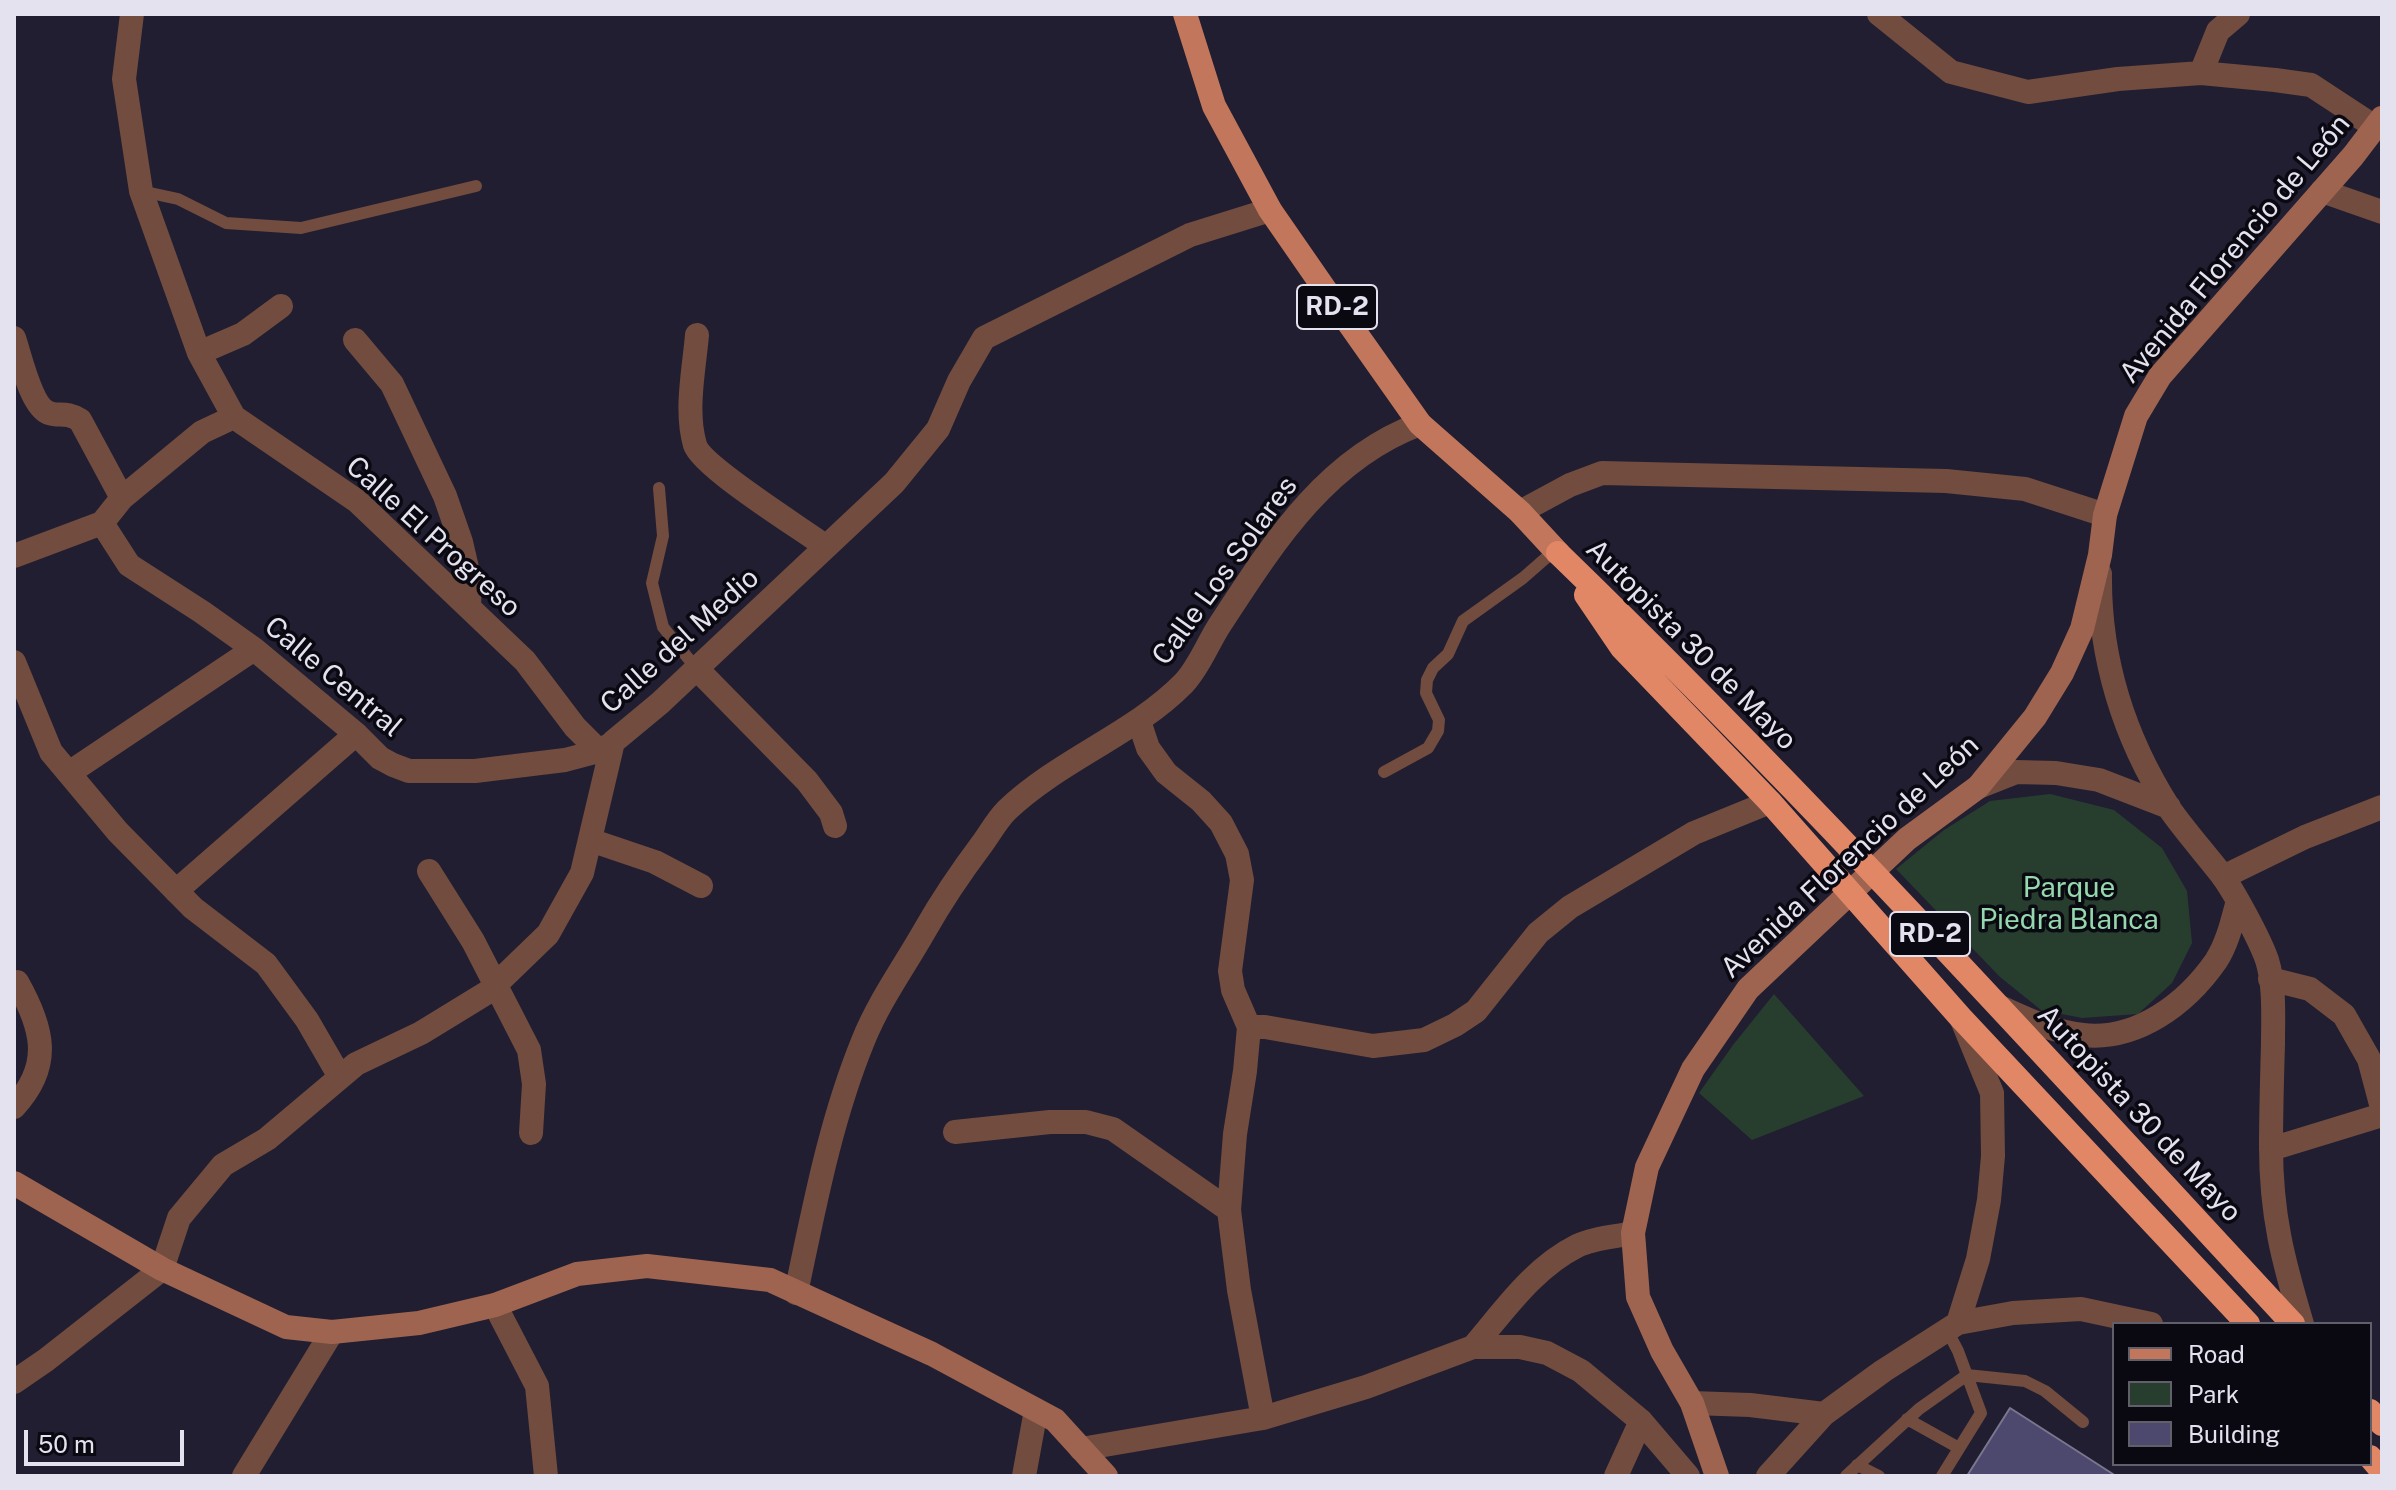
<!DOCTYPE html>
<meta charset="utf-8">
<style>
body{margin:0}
#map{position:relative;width:2396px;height:1490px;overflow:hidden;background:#201e30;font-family:"Public Sans",sans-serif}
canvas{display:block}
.frame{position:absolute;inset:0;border:16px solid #e4e2ef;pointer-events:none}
.legend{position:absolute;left:2112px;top:1322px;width:260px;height:144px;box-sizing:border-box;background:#0a0911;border:2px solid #61606a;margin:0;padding:10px 14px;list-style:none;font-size:24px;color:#e4e2ef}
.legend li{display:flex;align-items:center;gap:16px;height:40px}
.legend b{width:40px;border:2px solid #61606a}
.scale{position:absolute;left:24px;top:1430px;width:160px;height:36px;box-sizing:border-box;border:4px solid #e4e2ef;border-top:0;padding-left:10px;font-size:24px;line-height:28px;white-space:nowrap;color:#e4e2ef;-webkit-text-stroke:6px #0a0911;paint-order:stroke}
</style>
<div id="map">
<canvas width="2396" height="1490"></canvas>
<div class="frame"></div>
<ul class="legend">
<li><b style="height:10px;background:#c2765b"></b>Road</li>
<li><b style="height:22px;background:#273e2f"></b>Park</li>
<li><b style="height:22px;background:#4d486d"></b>Building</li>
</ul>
<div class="scale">50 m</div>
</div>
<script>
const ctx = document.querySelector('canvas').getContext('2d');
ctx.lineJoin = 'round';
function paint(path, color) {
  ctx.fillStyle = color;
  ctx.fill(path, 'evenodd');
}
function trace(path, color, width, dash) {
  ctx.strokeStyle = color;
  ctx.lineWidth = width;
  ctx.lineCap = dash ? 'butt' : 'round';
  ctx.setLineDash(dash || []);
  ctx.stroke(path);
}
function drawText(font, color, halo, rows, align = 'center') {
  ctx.font = font + ' "Public Sans",sans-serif';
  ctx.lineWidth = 7;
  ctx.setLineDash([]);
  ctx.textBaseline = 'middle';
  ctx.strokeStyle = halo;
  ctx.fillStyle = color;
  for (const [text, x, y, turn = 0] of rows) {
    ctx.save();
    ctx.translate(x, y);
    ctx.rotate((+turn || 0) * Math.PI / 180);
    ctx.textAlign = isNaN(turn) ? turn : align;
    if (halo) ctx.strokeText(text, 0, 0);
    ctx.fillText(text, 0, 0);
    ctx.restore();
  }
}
paint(new Path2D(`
 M 2050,794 L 2114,810 L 2162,848 L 2187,891 L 2192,943 L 2172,983 L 2138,1014 L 2082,1018 L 2041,1010 L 2000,977 L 1896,869 L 1944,830 L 1990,801 Z
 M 1774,994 L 1864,1096 L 1752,1140 L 1699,1093 L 1733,1045 Z`), '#273e2f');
const building = new Path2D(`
 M 2010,1408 L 2074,1449 L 2116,1476 L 1967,1476 Z`);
paint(building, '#4d486d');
trace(building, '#79768d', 2);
trace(new Path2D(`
 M 141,191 L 178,199 L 226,223 L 301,228 L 476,186
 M 659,488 L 663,536 L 652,583 L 663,627 L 696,668
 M 1384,772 L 1428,748 L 1438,731 L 1439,720 L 1426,693 L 1427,680 L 1433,668 L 1448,654 L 1463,621 L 1523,578 L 1555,550
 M 1907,1419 L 1959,1448
 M 1857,1465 L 1879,1476
 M 1846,1476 L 1919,1409 L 1967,1375 L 2025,1381 L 2045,1391 L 2083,1422
 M 1942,1476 L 1981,1413 L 1958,1351 L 1947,1330`), '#714c3f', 12);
trace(new Path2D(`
 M 132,14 L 124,79 L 141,191 L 199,353 L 234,417 L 357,501 L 525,661 L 575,727 L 599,751
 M 1879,14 L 1951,72 L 2028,92 L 2118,79 L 2201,73 L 2275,80 L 2311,85 L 2375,127
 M 2201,73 L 2218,31 L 2238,14
 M 2322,191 L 2382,212
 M 697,335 C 694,370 685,411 695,445 C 702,467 802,529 825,546
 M 14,338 C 20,355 31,407 49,413 C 60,417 65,411 80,420 L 122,498
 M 355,340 L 392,384 L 445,496 L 461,542 L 470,581 L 469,607
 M 199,353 L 243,334 L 281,306
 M 1520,512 L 1570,485 L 1602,473 L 1946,481 L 2025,489 L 2105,515
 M 102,523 L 129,565 L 202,612 L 254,649 L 356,734 L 380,758 L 393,765 L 409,771 L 475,771 L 565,760 L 599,751 L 611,744
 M 14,556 L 102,523 L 122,498 L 202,432 L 234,417
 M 2100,574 C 2099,657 2124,737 2169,808 C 2185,831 2204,852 2221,874 C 2234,891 2260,940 2267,960 C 2275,986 2273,1016 2273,1044 C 2272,1078 2271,1112 2271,1146 C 2271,1215 2283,1260 2302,1324
 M 14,662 L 51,752 L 118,832 L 193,908 L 266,964 L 307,1020 L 340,1077
 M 696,668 L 807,781 L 831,813 L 835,826
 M 1139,721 L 1148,748 L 1166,773 L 1201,801 L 1221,823 L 1237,854 L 1242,880 L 1230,971 L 1233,990 L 1249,1027 L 1245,1071 L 1235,1134 L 1229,1210 L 1239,1290 L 1263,1418
 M 69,773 L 254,649
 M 1978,787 L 2016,772 L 2056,773 L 2099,780 L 2169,807
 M 590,840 L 655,862 L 701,886
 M 429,871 L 473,941 L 529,1050 L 534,1084 L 531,1133
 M 2223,877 L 2305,837 L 2382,807
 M 176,891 L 356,734
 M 2270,979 L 2310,989 L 2344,1015 L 2369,1059 L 2382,1108
 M 2002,1008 C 2028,1020 2054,1032 2083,1035 C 2137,1041 2186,1004 2216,961 C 2227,944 2232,923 2237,904
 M 1249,1027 L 1265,1027 L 1373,1046 L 1424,1040 L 1455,1025 L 1476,1011 L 1538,933 L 1570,907 L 1694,833 L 1770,802
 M 14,1107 C 53,1065 43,1028 17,982
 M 955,1132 L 1050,1122 L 1086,1122 L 1113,1129 L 1229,1210
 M 2271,1149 L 2382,1115
 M 796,1293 C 814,1208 830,1122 863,1041 C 879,1001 904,967 925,930 C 942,900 961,872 982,844 C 990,833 997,820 1007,810 C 1061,759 1134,734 1184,683 C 1199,667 1207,645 1219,626 C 1272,545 1325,459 1420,424
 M 495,1305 L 537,1386 L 546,1476
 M 1958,1323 L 1978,1259 L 1989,1200 L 1993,1156 L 1992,1093 L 1962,1020
 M 1473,1347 C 1504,1311 1533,1268 1577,1246 C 1593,1238 1615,1237 1633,1233
 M 14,1382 L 46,1360 L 162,1269 L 179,1218 L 223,1165 L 267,1139 L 356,1064 L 421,1033 L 488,992 L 548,934 L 582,873 L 613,742 L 660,703 L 894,483 L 938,429 L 959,381 L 984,338 L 1190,235 L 1270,210
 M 1692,1403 L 1750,1405 L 1824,1414
 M 1081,1449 L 1263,1418 L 1366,1387 L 1473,1347 L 1520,1347 L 1547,1353 L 1581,1371 L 1641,1421 L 1688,1476
 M 244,1476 L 332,1332
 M 1024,1476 L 1036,1410
 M 1616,1476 L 1641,1421
 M 1768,1476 L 1824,1414 L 1883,1371 L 1958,1323 L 2013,1313 L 2081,1309 L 2151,1324`), '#714c3f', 24);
trace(new Path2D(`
 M 14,1183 L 162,1269 L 286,1327 L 332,1332 L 419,1323 L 495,1305 L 577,1274 L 647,1266 L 770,1280 L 932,1354 L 1055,1420 L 1106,1476
 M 1717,1476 L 1692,1403 L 1662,1351 L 1638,1297 L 1633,1233 L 1647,1167 L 1693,1069 L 1748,989 L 1907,839 L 1978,787 L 2035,717 L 2062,673 L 2082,629 L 2100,555 L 2105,515 L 2136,416 L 2160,376 L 2353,156 L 2382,118`), '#9f644f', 24);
trace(new Path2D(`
 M 1185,14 L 1214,106 L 1270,210 L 1324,288 L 1420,424 L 1520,512 L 1558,553`), '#c2765b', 24);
trace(new Path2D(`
 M 1558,553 C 1813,800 2052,1064 2293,1324
 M 1586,595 L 1622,648 L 1770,802 L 1961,1018 L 2248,1324
 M 2370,1411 L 2382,1424
 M 2370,1457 L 2382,1471`), '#e28766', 24);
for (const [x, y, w] of [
 [1337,307,80],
 [1930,934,80]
]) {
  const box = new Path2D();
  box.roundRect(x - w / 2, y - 22, w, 44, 6);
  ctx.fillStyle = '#0a0911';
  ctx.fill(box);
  trace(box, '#e4e2ef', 2);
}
drawText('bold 26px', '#e4e2ef', null, [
 ["RD-2",1337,307],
 ["RD-2",1930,934]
]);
drawText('28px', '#e4e2ef', '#0a0911', [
 ["Avenida Florencio de León",2235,249,-50],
 ["Calle El Progreso",433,537,42],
 ["Calle Los Solares",1225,571,-54],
 ["Calle del Medio",680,641,-42],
 ["Autopista 30 de Mayo",1691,645,45],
 ["Calle Central",333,677,40],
 ["Avenida Florencio de León",1850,857,-43],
 ["Autopista 30 de Mayo",2139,1114,47]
]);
drawText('28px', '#95d8ad', '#0a0911', [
 ["Parque",2069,888],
 ["Piedra Blanca",2069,920]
]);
</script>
